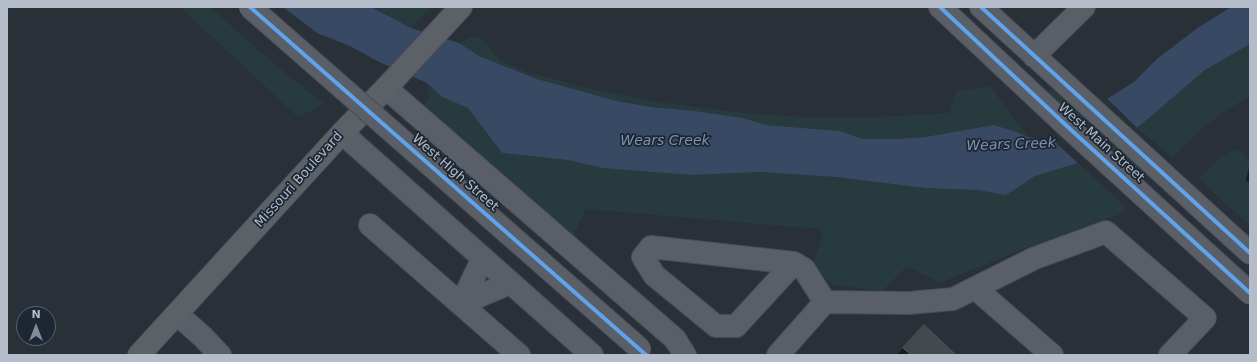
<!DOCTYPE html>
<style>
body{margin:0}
#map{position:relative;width:1257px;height:362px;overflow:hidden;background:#2a3038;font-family:"DejaVu Sans",sans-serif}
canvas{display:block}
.frame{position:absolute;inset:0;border:8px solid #b4bcc9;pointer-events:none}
.north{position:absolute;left:16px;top:306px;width:40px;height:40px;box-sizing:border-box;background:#1d2633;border:1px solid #59626f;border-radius:50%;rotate:0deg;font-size:11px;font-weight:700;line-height:16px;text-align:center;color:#b4bcc9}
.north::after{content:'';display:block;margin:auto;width:14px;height:18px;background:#848b96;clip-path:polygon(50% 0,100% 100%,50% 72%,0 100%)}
</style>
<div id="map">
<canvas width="1257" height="362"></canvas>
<div class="frame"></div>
<div class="north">N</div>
</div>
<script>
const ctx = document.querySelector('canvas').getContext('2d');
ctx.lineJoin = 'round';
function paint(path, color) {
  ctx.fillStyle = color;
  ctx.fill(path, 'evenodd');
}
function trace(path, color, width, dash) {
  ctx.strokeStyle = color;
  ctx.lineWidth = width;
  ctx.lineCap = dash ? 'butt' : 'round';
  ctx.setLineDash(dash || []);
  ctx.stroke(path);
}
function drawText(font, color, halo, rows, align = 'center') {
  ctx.font = font + ' "DejaVu Sans",sans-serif';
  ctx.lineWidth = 3.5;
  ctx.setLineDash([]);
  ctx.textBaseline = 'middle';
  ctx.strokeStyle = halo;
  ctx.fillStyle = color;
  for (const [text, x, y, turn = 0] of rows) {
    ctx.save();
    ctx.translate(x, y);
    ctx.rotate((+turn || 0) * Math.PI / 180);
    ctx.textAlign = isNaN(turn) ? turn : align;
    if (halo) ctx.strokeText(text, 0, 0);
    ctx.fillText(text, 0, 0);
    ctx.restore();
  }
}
paint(new Path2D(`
 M 180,7 L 210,7 L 266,57 L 324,104 L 298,117 Z
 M 371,7 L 432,7 L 411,28 Z
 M 480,37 L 500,60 L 526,72 L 592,89 L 659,102 L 735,112 L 801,117 L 877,117 L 947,113 L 950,112 L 956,91 L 990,86 L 1028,137 L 1017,132 L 994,125 L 925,137 L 897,139 L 863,139 L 840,131 L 766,125 L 743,118 L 695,111 L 651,107 L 617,101 L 537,79 L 479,56 L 459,43 L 469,38 Z
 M 1250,44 L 1250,96 C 1221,112 1195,132 1173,157 L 1137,128 L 1205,70 Z
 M 427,83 L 442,97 L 468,108 L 502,153 L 568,160 L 602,168 L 692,175 L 760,172 L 836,177 L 925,188 L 977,190 L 1006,194 L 1035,176 L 1078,163 L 1124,205 L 1126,212 L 1026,248 L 940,283 L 907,266 L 882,291 L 834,285 L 814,269 L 814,261 L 823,234 L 819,229 L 586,209 L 572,238 L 423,105 L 429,98 Z
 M 1051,90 L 1056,91 L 1084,117 L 1078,121 L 1050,95 L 1049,92 Z
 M 1114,145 L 1146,173 L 1147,175 L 1146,178 L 1141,177 L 1109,149 Z
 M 1233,150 L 1241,152 L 1250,161 L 1250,226 L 1199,179 L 1218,159 Z`), '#273a3e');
paint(new Path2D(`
 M 283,7 L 371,7 L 411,28 L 459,43 L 479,56 L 537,79 L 617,101 L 651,107 L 695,111 L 743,118 L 766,125 L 840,131 L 863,139 L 897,139 L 925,137 L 994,125 L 1017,132 L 1028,137 L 1050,142 L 1053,140 L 1078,163 L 1035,176 L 1006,195 L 977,190 L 925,188 L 836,177 L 760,172 L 692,175 L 602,168 L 568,160 L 502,153 L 468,108 L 442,97 L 427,83 L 377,61 L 350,46 L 317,33 Z
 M 1231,7 L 1250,7 L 1250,44 L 1205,70 L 1137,128 L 1107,99 L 1134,82 L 1158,58 L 1199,27 Z`), '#384963');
paint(new Path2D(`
 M 1107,99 L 1123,114 L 1137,128 L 1136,129 L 1106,100 Z
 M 1054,139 L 1080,161 L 1080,164 L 1053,140 Z`), '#2a3038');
paint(new Path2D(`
 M 1250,163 L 1250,184 L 1246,180 Z
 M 909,341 L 955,355 L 897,355 Z`), '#0007');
const building = new Path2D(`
 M 924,325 L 956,355 L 911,355 L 903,348 Z`);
paint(building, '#444950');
trace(building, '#52575f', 1);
const minor = new Path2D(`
 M 940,7 L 1069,128 L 1250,293
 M 981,7 L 1250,253
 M 1034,56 L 1084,7
 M 386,88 L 675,339 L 685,355
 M 342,133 L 592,355
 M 370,225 L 519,355
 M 794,263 L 736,326 L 716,326 L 654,275 L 643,257 L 651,247 L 794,263 L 804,269 L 825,302
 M 975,288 L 1052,355
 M 825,302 L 909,303 L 953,299 L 1035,258 L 1106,232 L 1205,318 L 1170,355
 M 461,304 L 510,283
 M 461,304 L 483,258
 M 177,314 L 203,337 L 220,355
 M 778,355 L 825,302`);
const major = new Path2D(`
 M 139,355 L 342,133 L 386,88 L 461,7`);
trace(minor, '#484c53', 24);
trace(major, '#484c55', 24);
trace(minor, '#5a5e66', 22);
trace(major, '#5c6168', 22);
const minorBridge = new Path2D(`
 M 250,7 L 640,349`);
trace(minorBridge, '#484c53', 24, []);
trace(minorBridge, '#5a5e66', 22);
trace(new Path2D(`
 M 250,7 L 646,355
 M 940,7 L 1069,128 L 1250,293
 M 981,7 L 1250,253`), '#60a3ed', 4);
drawText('13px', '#b4bcc9', '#1d2633', [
 ["West Main Street",1101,143,42],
 ["West High Street",455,173,41],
 ["Missouri Boulevard",299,180,-48]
]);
drawText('italic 14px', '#7c92b1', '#1d2633', [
 ["Wears Creek",665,141],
 ["Wears Creek",1011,145,-2]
]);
</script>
